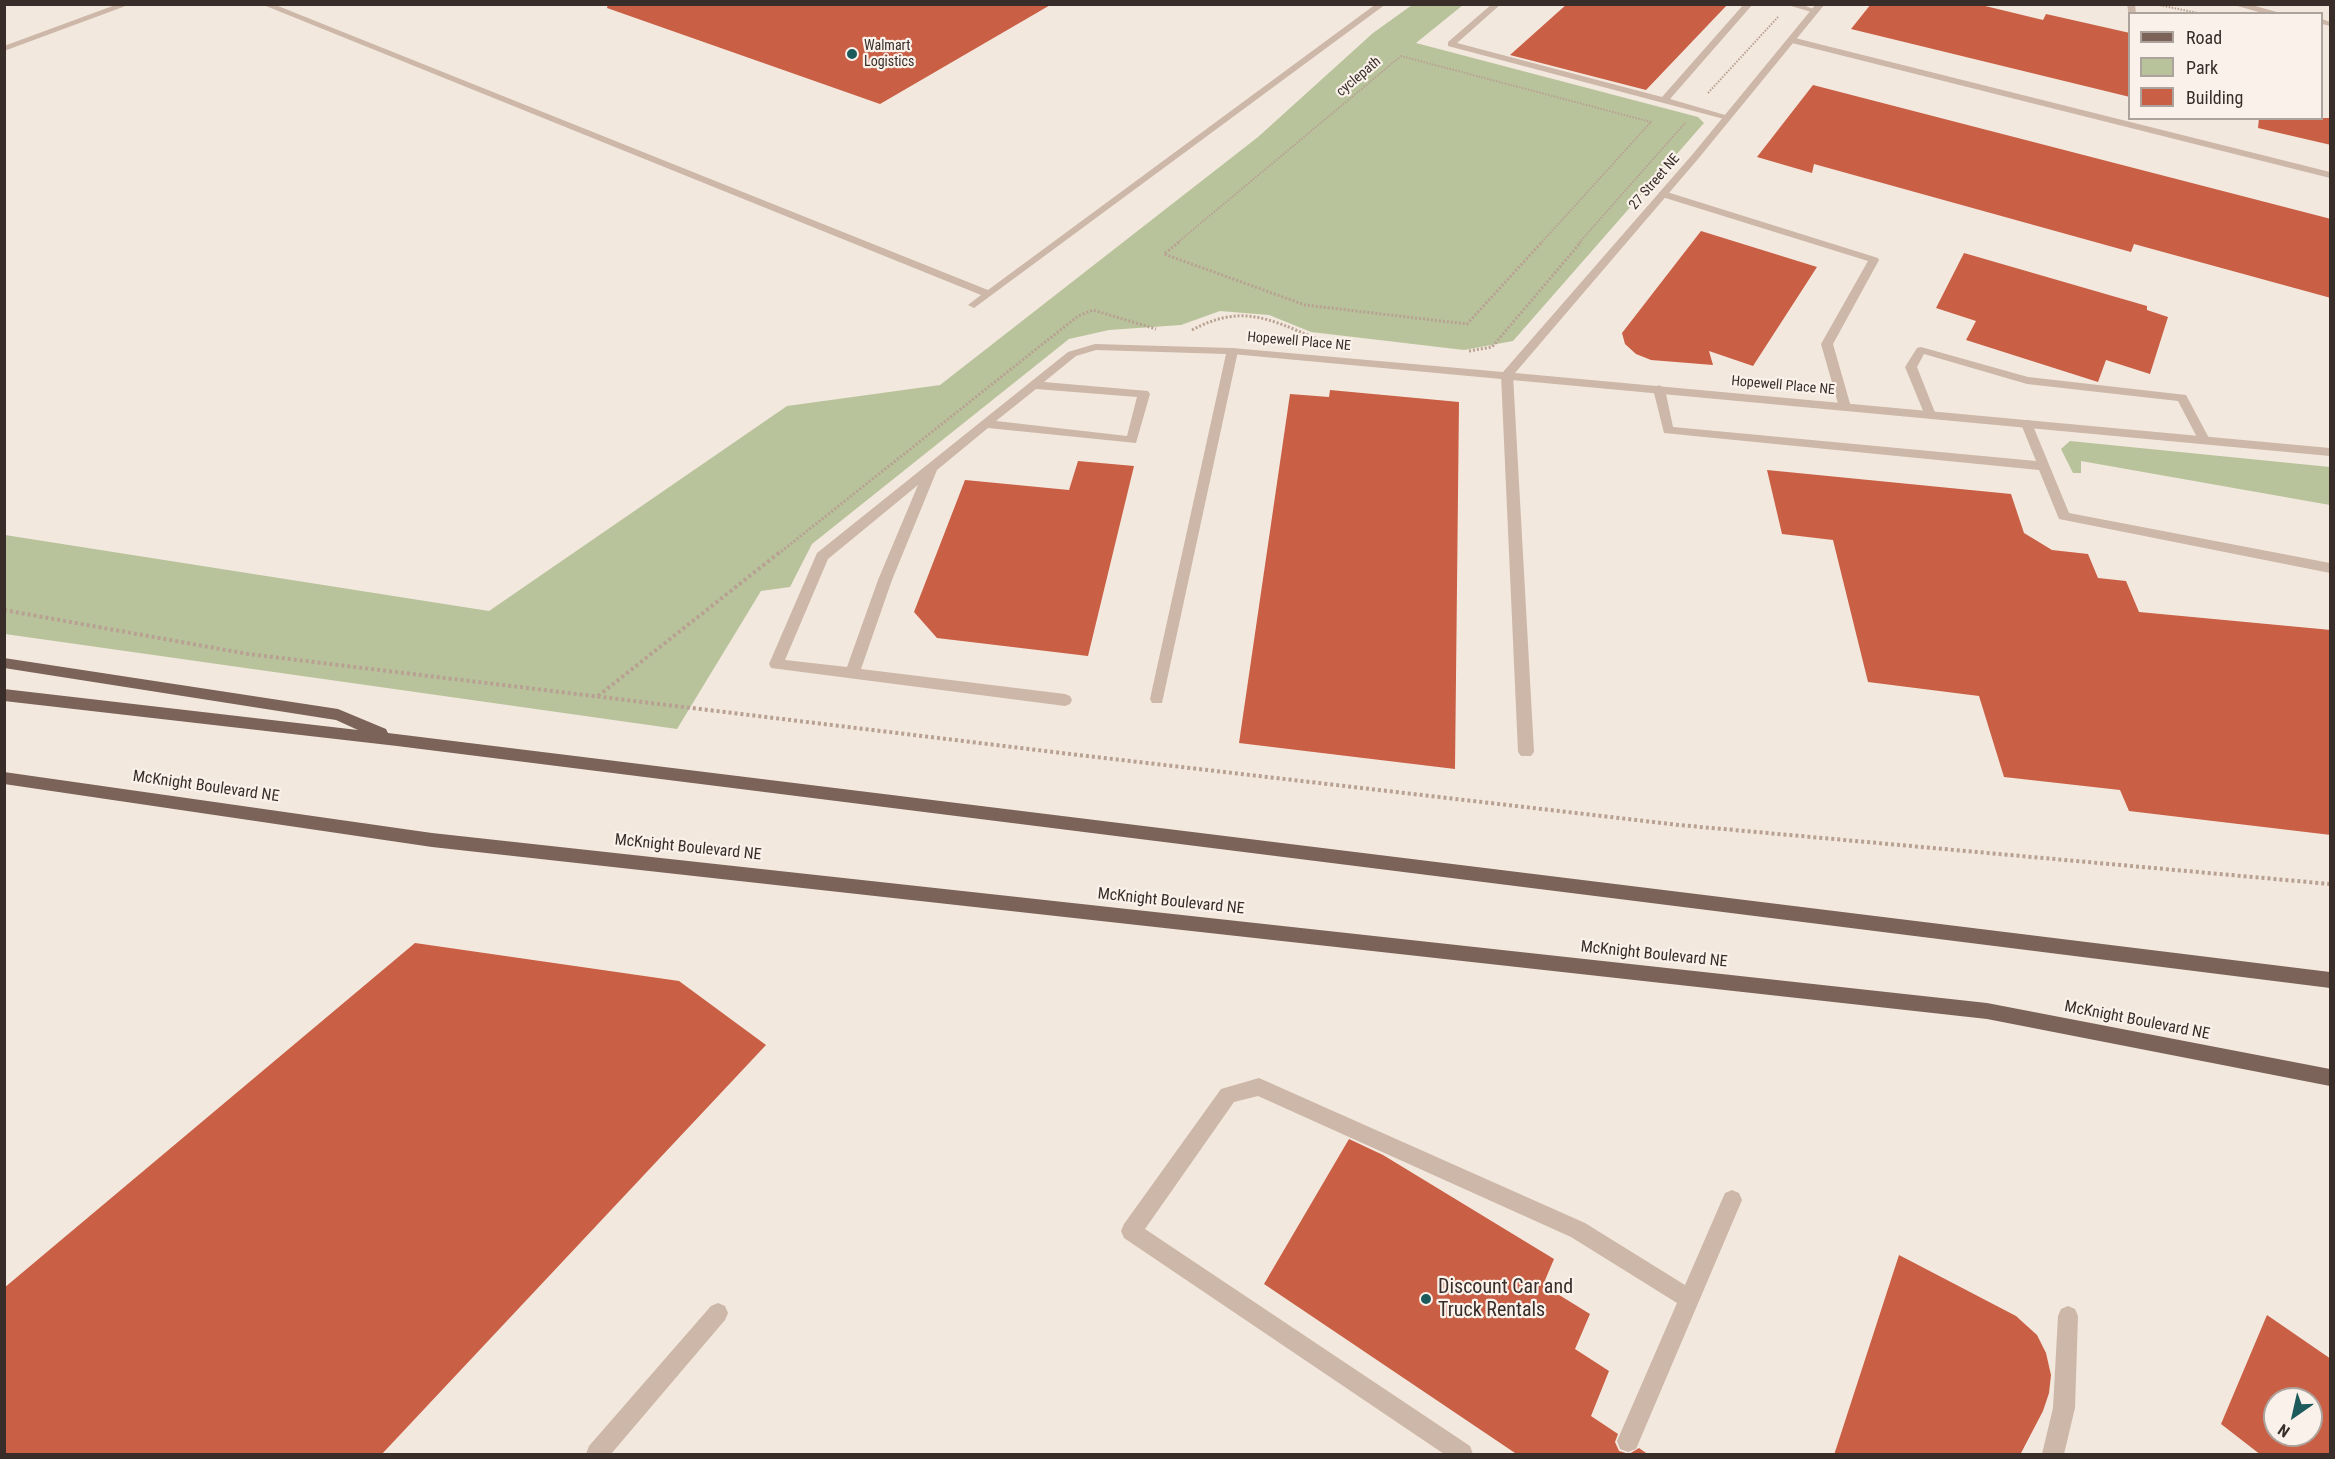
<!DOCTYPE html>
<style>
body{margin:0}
#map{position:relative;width:2335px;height:1459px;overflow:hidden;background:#f3e8dd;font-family:"Roboto Condensed",sans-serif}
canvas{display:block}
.frame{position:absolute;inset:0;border:6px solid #392d29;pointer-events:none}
.legend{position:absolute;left:2128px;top:12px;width:195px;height:108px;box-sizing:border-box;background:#faf2ea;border:2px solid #ada39d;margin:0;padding:8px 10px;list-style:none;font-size:18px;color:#392d29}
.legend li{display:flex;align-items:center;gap:12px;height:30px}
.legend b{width:30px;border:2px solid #ada39d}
.north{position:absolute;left:2263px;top:1387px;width:60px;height:60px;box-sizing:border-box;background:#faf2ea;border:2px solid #ada39d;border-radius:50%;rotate:214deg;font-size:16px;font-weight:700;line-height:24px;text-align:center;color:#392d29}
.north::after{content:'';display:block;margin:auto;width:21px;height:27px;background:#1d5a5c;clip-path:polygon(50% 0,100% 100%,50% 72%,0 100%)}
</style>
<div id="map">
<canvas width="2335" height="1459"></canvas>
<div class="frame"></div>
<ul class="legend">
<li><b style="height:8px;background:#7b6359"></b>Road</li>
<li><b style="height:16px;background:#b8c39c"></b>Park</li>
<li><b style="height:16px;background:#c95f45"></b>Building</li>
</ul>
<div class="north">N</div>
</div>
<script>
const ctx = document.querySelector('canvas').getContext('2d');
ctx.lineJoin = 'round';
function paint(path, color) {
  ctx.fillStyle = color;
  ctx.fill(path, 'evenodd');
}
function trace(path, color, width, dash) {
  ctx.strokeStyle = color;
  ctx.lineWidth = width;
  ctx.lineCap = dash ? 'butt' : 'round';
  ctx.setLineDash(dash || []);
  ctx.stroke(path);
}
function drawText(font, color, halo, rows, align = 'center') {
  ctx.font = font + ' "Roboto Condensed",sans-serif';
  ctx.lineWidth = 4.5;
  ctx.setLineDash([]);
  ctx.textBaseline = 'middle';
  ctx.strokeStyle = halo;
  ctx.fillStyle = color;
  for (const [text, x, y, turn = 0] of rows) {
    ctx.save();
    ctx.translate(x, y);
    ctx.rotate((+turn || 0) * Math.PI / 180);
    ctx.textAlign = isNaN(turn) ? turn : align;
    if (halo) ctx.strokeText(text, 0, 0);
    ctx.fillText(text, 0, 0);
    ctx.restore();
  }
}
paint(new Path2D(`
 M 1412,5 L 1463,5 L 1416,43 L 1698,117 L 1704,123 L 1513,341 L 1464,350 L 1311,332 L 1269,315 L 1220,311 L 1181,325 L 1109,330 L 1069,339 L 812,544 L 790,587 L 761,591 L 677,729 L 5,634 L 5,535 L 489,611 L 787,406 L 940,385 L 1258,137 L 1373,33 Z
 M 2070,441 L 2330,467 L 2330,505 L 2081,461 L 2081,473 L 2073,473 L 2061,449 Z`), '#b8c39c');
paint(new Path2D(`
 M 608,4 L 1052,4 L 880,104 L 607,8 Z
 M 1567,4 L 1728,4 L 1646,90 L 1510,55 Z
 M 1871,4 L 1977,4 L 2043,20 L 2046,14 L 2130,33 L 2130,97 L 1851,29 Z
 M 1813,85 L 2331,219 L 2331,298 L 2134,244 L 2131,252 L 1814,164 L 1812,173 L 1757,157 Z
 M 2259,118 L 2331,118 L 2331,145 L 2258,128 Z
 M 1701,231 L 1817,267 L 1753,366 L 1709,351 L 1713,365 L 1651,360 L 1636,354 L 1625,344 L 1622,333 Z
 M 1964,253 L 2147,306 L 2147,310 L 2168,317 L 2150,374 L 2106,360 L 2098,382 L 1966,340 L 1976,321 L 1936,308 Z
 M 1330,390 L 1459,402 L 1455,769 L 1239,743 L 1290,394 L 1329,397 Z
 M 1078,461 L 1134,466 L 1088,656 L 937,638 L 914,612 L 965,480 L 1069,490 Z
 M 1767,470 L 2011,494 L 2024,533 L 2052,550 L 2088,554 L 2098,578 L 2126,581 L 2139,612 L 2331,630 L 2331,835 L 2129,811 L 2120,790 L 2004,777 L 1979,696 L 1868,682 L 1833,540 L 1782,534 Z
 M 415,943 L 679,981 L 766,1045 L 381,1455 L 4,1455 L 4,1288 Z
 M 1349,1139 L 1383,1155 L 1554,1259 L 1543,1285 L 1590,1314 L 1575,1349 L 1609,1371 L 1591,1416 L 1618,1434 L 1615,1442 L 1619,1451 L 1629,1454 L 1639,1448 L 1649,1455 L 1518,1455 L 1264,1284 Z
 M 1899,1255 L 2016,1316 L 2037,1335 L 2046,1353 L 2051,1375 L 2049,1393 L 2043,1411 L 2020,1455 L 1834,1455 Z
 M 2267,1315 L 2331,1359 L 2331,1455 L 2261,1455 L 2221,1424 ZM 2275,1399 L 2311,1399 L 2311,1435 L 2275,1435 Z`), '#c95f45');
trace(new Path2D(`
 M 2154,4 L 2203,14
 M 1708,93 L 1778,17
 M 1177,243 L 1401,56 L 1651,122 L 1541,243
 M 1579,243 L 1685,123`), '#b8a192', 2, [1.5, 1.5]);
trace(new Path2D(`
 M 1179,242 L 1164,254 L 1305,305 L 1467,324 L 1542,242
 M 1192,330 C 1241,304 1267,318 1315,338
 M 1469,351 L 1492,347 L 1581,242
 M 778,554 L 1078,316 L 1093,310 L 1156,329`), '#b8a192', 3, [2, 2]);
trace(new Path2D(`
 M 4,610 L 248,654 L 1070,754 L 1679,825 L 2330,884
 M 598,696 L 780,552`), '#b8a192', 4, [3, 3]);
paint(new Path2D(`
 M 118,4 L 131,4 L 4,51 L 4,46 Z
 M 261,4 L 273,4 L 988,290 L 1376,4 L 1386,4 L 974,308 L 968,305 L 981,295 Z
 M 1492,4 L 1501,4 L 1457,43 L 1662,97 L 1744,4 L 1753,4 L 1670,99 L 1732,117 L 1724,119 L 1448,46 L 1448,42 Z
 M 1784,4 L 1800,4 L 1819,11 L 1815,13 Z
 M 2127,4 L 2135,4 L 2136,14 L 2130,14 L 2129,16 Z
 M 1791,37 L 2330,172 L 2330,178 L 1788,42 L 1787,40 Z
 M 1659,192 L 1667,192 L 1878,258 L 1879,260 L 1833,344 L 1851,407 L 1849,410 L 1841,410 L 1839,407 L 1821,344 L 1868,261 L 1659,196 Z
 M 1095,344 L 1232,348 L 1238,351 L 1162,703 L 1152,703 L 1150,699 L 1226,354 L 1096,350 L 1076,356 L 1044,382 L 1148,391 L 1150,394 L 1136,443 L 988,428 L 937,470 L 892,580 L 861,669 L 1065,694 L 1070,696 L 1072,700 L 1070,704 L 1065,706 L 771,668 L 769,664 L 817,553 L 1068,352 ZM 1036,389 L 1137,397 L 1127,436 L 996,421 ZM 918,485 L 878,580 L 847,667 L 785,660 L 828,559 Z
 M 1921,347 L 2028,377 L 2186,395 L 2210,440 L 2204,444 L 2200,443 L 2178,401 L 2027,384 L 1924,354 L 1917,367 L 1936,415 L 1934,418 L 1926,418 L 1905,367 L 1917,348 Z
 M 1507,371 L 1513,375 L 1534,752 L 1531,756 L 1521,756 L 1518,752 L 1501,375 Z
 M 1659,385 L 1665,389 L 1673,427 L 2036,461 L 2021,424 L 2027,420 L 2031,421 L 2069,513 L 2330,563 L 2330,573 L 2059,519 L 2039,470 L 1664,433 L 1653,389 Z
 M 1259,1078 L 1585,1223 L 1685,1285 L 1725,1193 L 1732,1190 L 1739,1193 L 1742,1200 L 1636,1449 L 1628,1452 L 1620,1449 L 1617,1441 L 1677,1303 L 1571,1237 L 1258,1096 L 1234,1102 L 1145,1229 L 1470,1446 L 1473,1454 L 1444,1454 L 1124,1238 L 1121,1231 L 1124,1224 L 1221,1089 Z
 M 718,1303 L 725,1306 L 728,1313 L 725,1320 L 611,1454 L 586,1454 L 589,1446 L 711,1306 Z
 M 2068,1306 L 2075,1309 L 2078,1316 L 2075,1408 L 2064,1454 L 2042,1454 L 2053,1408 L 2058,1316 L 2061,1309 Z`), '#ccb7a8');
paint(new Path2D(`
 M 1816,4 L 1825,4 L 1698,159 L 1515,373 L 2330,448 L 2330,456 L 1232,354 L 1226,351 L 1232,348 L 1503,372 L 1692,155 Z`), '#ccb7a8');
paint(new Path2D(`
 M 2230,4 L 2248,4 L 2284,14 L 2266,14 Z
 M 2322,19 L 2330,22 L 2330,26 L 2322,24 Z`), '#ccb7a8');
paint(new Path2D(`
 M 4,658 L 338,709 L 386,729 L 388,733 L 2330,972 L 2330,988 L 397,746 L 4,701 L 4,689 L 358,730 L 336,720 L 4,668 Z
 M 4,772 L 432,833 L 1987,1003 L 2330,1069 L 2330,1086 L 1987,1019 L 432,847 L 4,784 Z`), '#7b6359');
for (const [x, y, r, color] of [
 [852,54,6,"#1d5a5c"],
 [1426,1299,6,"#1d5a5c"]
]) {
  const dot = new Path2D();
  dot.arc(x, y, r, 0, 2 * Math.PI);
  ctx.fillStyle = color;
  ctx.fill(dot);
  trace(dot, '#faf2ea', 2);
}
drawText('14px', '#392d29', '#faf2ea', [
 ["Walmart",864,46],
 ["Logistics",864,62]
], 'left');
drawText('14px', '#392d29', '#faf2ea', [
 ["cyclepath",1359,77,-40],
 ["27 Street NE",1655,182,-49],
 ["Hopewell Place NE",1299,342,5],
 ["Hopewell Place NE",1783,386,5]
]);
drawText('16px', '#392d29', '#faf2ea', [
 ["McKnight Boulevard NE",206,787,8],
 ["McKnight Boulevard NE",688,848,6],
 ["McKnight Boulevard NE",1171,902,6],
 ["McKnight Boulevard NE",1654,955,6],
 ["McKnight Boulevard NE",2137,1021,11]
]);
drawText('20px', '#392d29', '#faf2ea', [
 ["Discount Car and",1438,1288],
 ["Truck Rentals",1438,1311]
], 'left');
</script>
